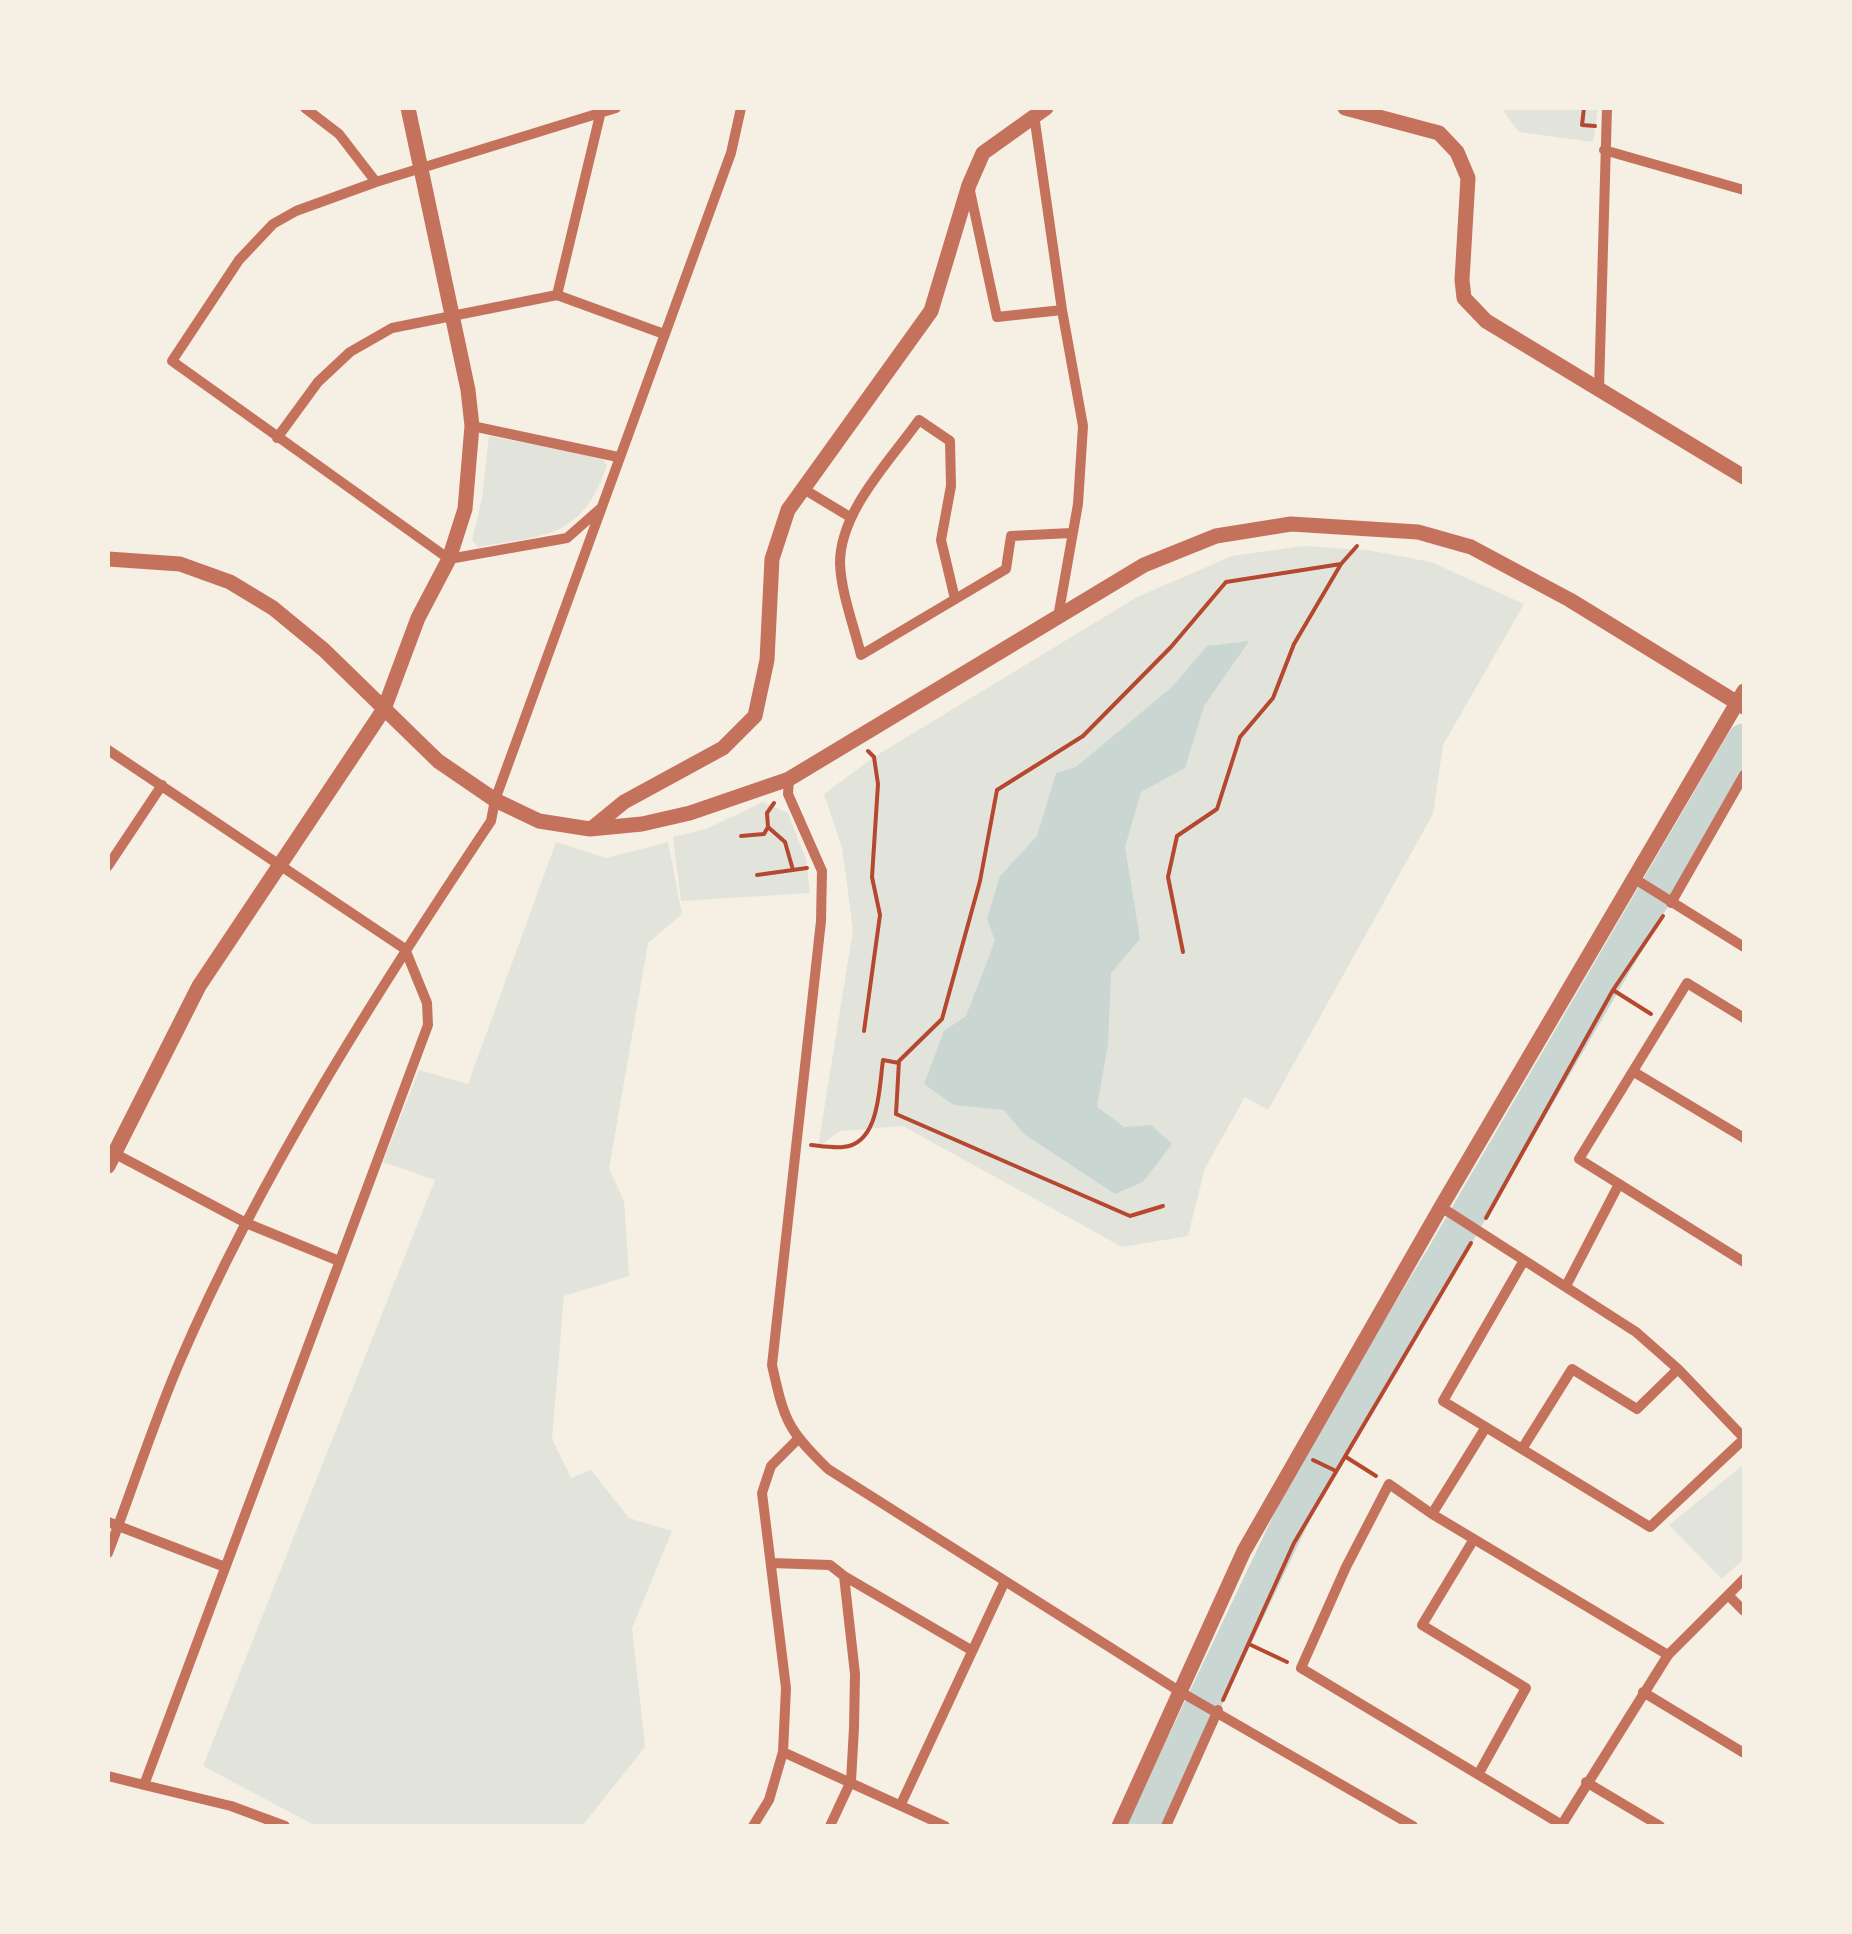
<!DOCTYPE html>
<style>
body{margin:0}
#map{position:relative;width:1852px;height:1934px;overflow:hidden;background:#f6efe4;font-family:Ubuntu,sans-serif}
canvas{display:block}
.frame{position:absolute;inset:0;border:110px solid #f6efe4;pointer-events:none}
</style>
<div id="map">
<canvas width="1852" height="1934"></canvas>
<div class="frame"></div>
</div>
<script>
const ctx = document.querySelector('canvas').getContext('2d');
ctx.lineJoin = 'round';
function paint(path, color) {
  ctx.fillStyle = color;
  ctx.fill(path, 'evenodd');
}
function trace(path, color, width, dash) {
  ctx.strokeStyle = color;
  ctx.lineWidth = width;
  ctx.lineCap = dash ? 'butt' : 'round';
  ctx.setLineDash(dash || []);
  ctx.stroke(path);
}
paint(new Path2D(`
 M 1501,108 L 1598,108 L 1593,142 L 1519,132 Z
 M 489,436 L 601,457 L 607,465 C 582,539 546,535 478,547 L 472,540 L 482,499 Z
 M 1303,546 L 1367,550 L 1431,562 L 1524,604 L 1443,745 L 1433,814 L 1268,1110 L 1245,1097 L 1205,1168 L 1188,1236 L 1122,1247 L 903,1126 L 840,1131 L 818,1147 L 853,930 L 842,848 L 824,794 L 874,757 L 1137,597 L 1232,556 Z
 M 763,802 L 788,813 L 806,859 L 810,893 L 681,901 L 673,837 L 706,829 Z
 M 556,842 L 606,858 L 668,842 L 682,914 L 648,943 L 609,1169 L 624,1201 L 629,1276 L 564,1296 L 552,1439 L 571,1478 L 591,1470 L 629,1518 L 672,1531 L 632,1628 L 645,1747 L 582,1826 L 316,1826 L 203,1766 L 435,1180 L 383,1162 L 419,1070 L 468,1084 Z
 M 1743,1465 L 1744,1559 L 1722,1579 L 1669,1525 Z`), '#e2e4dc');
paint(new Path2D(`
 M 1249,641 L 1204,706 L 1185,768 L 1141,792 L 1125,847 L 1140,939 L 1111,973 L 1108,1044 L 1097,1107 L 1124,1127 L 1151,1125 L 1172,1144 L 1143,1182 L 1115,1194 L 1024,1134 L 1004,1110 L 954,1105 L 924,1084 L 944,1031 L 966,1016 L 995,941 L 987,919 L 1000,876 L 1037,836 L 1056,773 L 1076,767 L 1172,687 L 1207,646 Z`), '#c9d6d2');
trace(new Path2D(`
 M 1145,1826 L 1312,1475 L 1445,1254 L 1744,741`), '#c9d6d2', 35);
trace(new Path2D(`
 M 1584,108 L 1582,125 L 1595,126
 M 768,827 L 767,813 L 774,803
 M 741,836 L 764,834 L 768,827 L 785,842 L 793,870
 M 757,875 L 807,868
 M 1183,952 L 1168,877 L 1177,836 L 1217,809 L 1240,737 L 1273,698 L 1294,644 L 1341,564
 M 1613,990 L 1651,1014
 M 864,1031 L 880,915 L 872,877 L 878,784 L 874,757 L 868,751
 M 811,1145 C 821,1146 833,1148 843,1147 C 880,1144 879,1087 883,1060 L 899,1063
 M 1163,1206 L 1130,1216 L 896,1114 L 899,1061 L 942,1019 L 980,881 L 997,790 L 1083,736 L 1171,647 L 1226,582 L 1341,564 L 1357,546
 M 1486,1218 L 1613,990 L 1663,916
 M 1346,1457 L 1376,1476
 M 1313,1460 L 1336,1471
 M 1251,1645 L 1287,1662
 M 1223,1700 L 1294,1543 L 1471,1243`), '#b5482f', 4);
trace(new Path2D(`
 M 305,108 L 339,134 L 376,182
 M 1034,115 L 1062,310 L 1083,426 L 1078,504 L 1058,617
 M 1604,150 L 1744,190
 M 970,191 L 997,317 L 1062,310
 M 557,295 L 601,111
 M 1599,389 L 1607,108
 M 472,426 L 618,457
 M 277,438 L 318,382 L 350,352 L 392,328 L 557,295 L 664,334
 M 802,488 L 850,517
 M 601,508 L 567,538 L 449,559 L 172,361 L 239,260 L 273,224 L 296,211 L 376,182 L 616,108
 M 955,599 L 941,540 L 951,486 L 950,441 L 919,420 C 890,461 840,511 840,563 C 841,593 854,626 861,655 L 1006,569 L 1011,536 L 1071,533
 M 108,750 L 405,949 L 427,1003 L 428,1025 L 144,1785 L 108,1776
 M 789,779 L 788,794 L 822,871 L 821,921 L 772,1365 C 784,1419 787,1430 828,1469 L 1179,1691 L 1413,1826
 M 108,866 L 162,785
 M 1635,879 L 1744,947
 M 1671,903 L 1744,775
 M 1744,1018 L 1687,983 L 1579,1159 L 1744,1262
 M 1634,1072 L 1744,1138
 M 108,1150 L 246,1223 L 339,1261
 M 1441,1207 L 1636,1332 L 1678,1369 L 1744,1438
 M 1523,1262 L 1443,1401 L 1650,1527 L 1744,1439
 M 1566,1286 L 1619,1184
 M 1522,1449 L 1572,1369 L 1637,1409 L 1678,1369
 M 1432,1514 L 1486,1427
 M 108,1522 L 225,1567
 M 1474,1539 L 1422,1625 L 1526,1688 L 1479,1773
 M 108,1553 C 132,1490 153,1424 180,1361 C 260,1175 378,990 491,821 L 495,800 L 731,153 L 741,108
 M 771,1563 L 830,1565 L 844,1576
 M 1728,1595 L 1744,1611
 M 1643,1692 L 1744,1753
 M 783,1752 L 945,1826
 M 1586,1782 L 1660,1826
 M 144,1785 L 231,1806 L 285,1826
 M 901,1804 L 1005,1581
 M 1562,1825 L 1301,1668 L 1346,1567 L 1389,1484 L 1432,1514 L 1668,1655
 M 753,1826 L 769,1800 L 783,1752 L 786,1688 L 762,1493 L 771,1466 L 797,1440
 M 830,1826 L 851,1781 L 854,1728 L 855,1674 L 844,1576 L 971,1650
 M 1166,1826 L 1218,1710
 M 1561,1826 L 1668,1655 L 1744,1579`), '#c5725c', 10);
trace(new Path2D(`
 M 1345,108 L 1439,133 L 1457,152 L 1468,178 L 1462,280 L 1464,298 L 1486,321 L 1744,477
 M 108,559 L 180,564 L 230,582 L 273,608 L 324,650 L 438,761 L 495,800 L 539,821 L 590,829 L 642,824 L 690,813 L 789,779 L 1144,565 L 1216,536 L 1291,524 L 1418,532 L 1471,547 L 1570,600 L 1744,707
 M 591,829 L 624,802 L 723,748 L 755,716 L 767,660 L 772,559 L 788,510 L 931,311 L 969,185 L 983,153 L 1046,108
 M 108,1166 L 199,986 L 384,709 L 418,618 L 449,559 L 465,509 L 472,426 L 468,390 L 408,108
 M 1119,1826 L 1244,1551 L 1441,1207 L 1744,691`), '#c5725c', 15);
</script>
